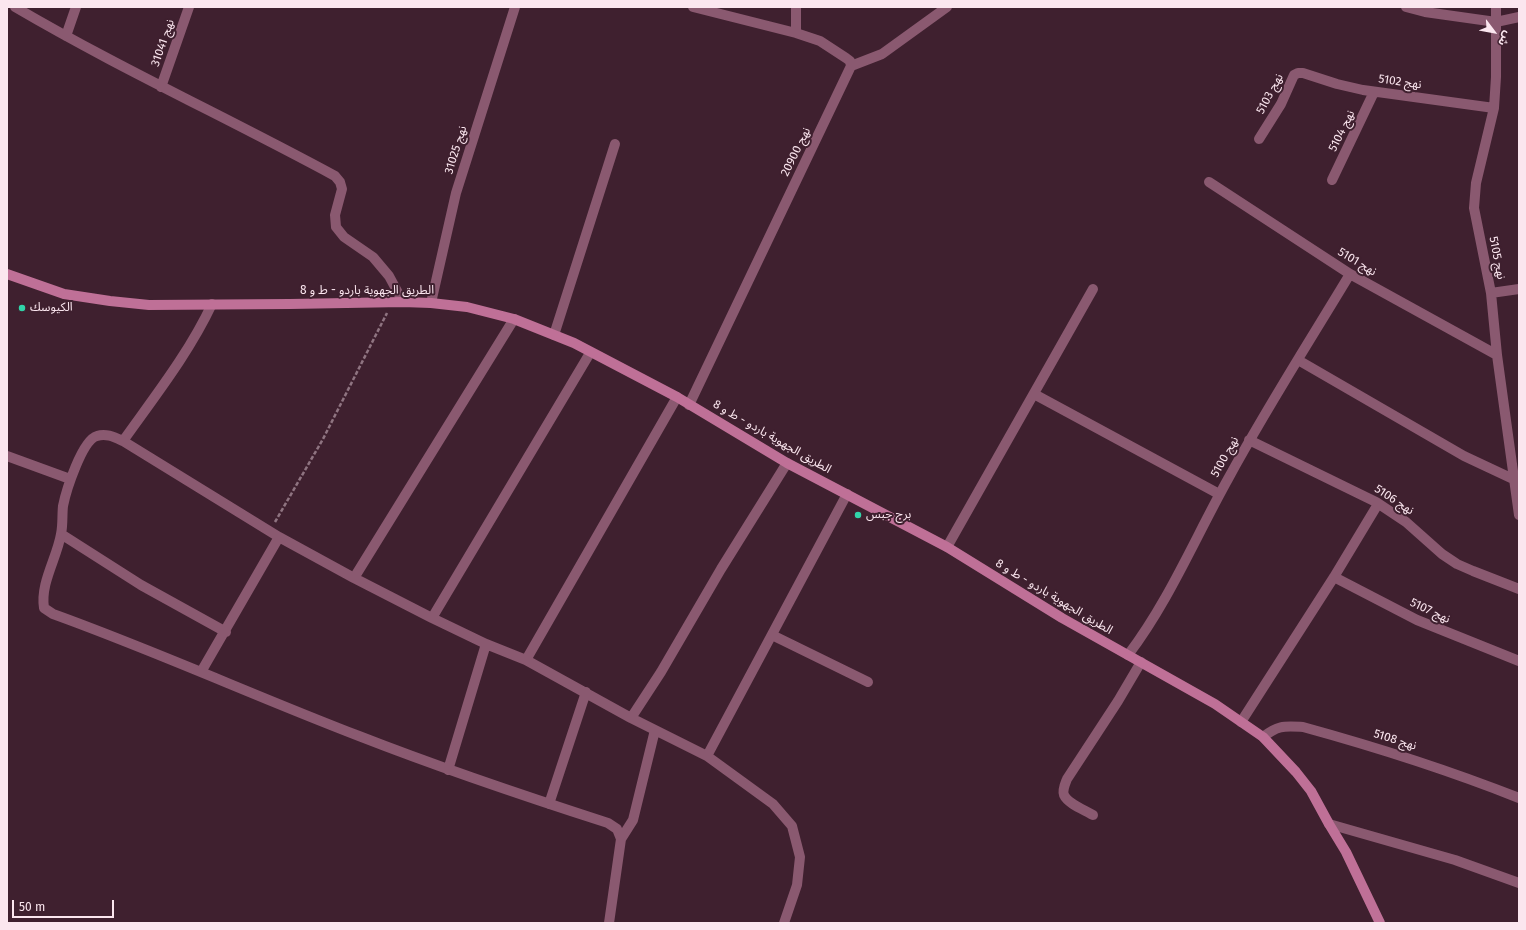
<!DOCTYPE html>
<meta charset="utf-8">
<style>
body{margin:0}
#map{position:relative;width:1526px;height:930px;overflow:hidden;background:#3f202f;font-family:"Fira Sans","Noto Sans Arabic",sans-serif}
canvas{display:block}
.frame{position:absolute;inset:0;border:8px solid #fbe6ef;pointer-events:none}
.north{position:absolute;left:1474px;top:12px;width:40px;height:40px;-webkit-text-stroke:3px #3f202f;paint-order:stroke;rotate:122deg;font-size:11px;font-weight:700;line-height:16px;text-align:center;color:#fbe6ef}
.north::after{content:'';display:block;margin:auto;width:14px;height:18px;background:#fbe6ef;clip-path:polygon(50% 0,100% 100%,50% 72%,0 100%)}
.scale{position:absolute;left:12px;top:900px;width:102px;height:18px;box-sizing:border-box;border:2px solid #fbe6ef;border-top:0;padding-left:5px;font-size:12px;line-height:14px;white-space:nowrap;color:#fbe6ef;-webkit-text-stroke:3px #3f202f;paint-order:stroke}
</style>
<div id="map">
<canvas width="1526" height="930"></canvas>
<div class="frame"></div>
<div class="north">ش</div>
<div class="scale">50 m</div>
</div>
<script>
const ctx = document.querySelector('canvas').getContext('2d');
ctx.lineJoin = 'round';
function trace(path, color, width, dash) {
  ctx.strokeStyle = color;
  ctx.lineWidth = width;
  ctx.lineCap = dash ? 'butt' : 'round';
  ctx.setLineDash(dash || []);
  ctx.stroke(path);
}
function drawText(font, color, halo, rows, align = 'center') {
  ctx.font = font + ' "Fira Sans","Noto Sans Arabic",sans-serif';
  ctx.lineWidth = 4;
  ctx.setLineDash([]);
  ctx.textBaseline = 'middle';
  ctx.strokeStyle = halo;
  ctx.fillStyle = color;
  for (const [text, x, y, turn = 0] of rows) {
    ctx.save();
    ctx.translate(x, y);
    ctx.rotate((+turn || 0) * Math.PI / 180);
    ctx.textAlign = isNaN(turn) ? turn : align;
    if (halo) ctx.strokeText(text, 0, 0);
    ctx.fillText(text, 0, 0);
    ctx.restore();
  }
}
trace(new Path2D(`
 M 275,522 L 323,439 L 387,313`), '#8f7481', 2.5, [4, 2]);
trace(new Path2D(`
 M 15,7 C 119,68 228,118 335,176 L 340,182 L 342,189 L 335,215 L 336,227 L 344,237 L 373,257 L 389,276 L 403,302
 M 796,7 L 796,33
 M 1406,7 L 1425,12 L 1496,22 L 1519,17
 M 1496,7 L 1496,77 L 1494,108 L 1476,183 L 1474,208 L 1491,293 L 1497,355 L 1519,515
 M 66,36 L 76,7
 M 851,66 L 882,54 L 947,7
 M 161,87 L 189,7
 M 1259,139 L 1281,104 L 1294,75 L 1298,73 L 1303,73 L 1337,84 L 1363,90 L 1494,108
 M 1332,180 L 1374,92
 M 1209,182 L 1350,274 L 1497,355
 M 1491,293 L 1519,289
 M 431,303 L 456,193 L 515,7
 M 554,335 L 615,144
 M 1298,360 L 1464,456 L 1513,479
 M 1034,394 L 1219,494
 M 689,405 L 851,66 L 850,61 L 846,58 L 820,41 L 796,33 L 693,7
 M 1249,440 L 1376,502 L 1406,522 L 1442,554 L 1457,564 L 1473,571 L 1519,589
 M 123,441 C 155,396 189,353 212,304
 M 7,456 L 70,479
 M 61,534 L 141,585 L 226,632
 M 947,547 L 1093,289
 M 1334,577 L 1417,620 L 1519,661
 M 354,578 L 514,319
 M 432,618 L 590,353
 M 772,635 L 868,682
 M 1128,655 C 1169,601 1195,538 1228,479 C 1266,409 1309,342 1350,274
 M 526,660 L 677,397
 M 201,672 L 279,537
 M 631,718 L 661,672 L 721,569 L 787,463
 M 1241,722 L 1334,577 L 1378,504
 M 1263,737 C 1278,725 1284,726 1303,727 C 1376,747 1448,770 1519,798
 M 707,756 L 847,494
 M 448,770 L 486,644
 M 549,804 L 586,692
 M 1093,815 C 1085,810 1068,804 1064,795 C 1062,790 1065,784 1067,779 L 1118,701 L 1141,662
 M 1329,824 L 1455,860 L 1519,883
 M 621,839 L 633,820 L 655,730
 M 609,923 L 621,839 L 617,829 L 608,823 C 524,796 441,768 359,736 C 257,697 156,651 53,614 L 44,608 C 40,583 57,558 61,534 C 63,525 62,515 63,506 C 66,491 82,440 97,436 C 106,433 114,437 123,441 L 279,537 L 354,578 L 432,618 L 486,644 L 526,660 L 631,718 L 707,756 L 773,804 L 792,826 L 800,857 L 797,885 L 784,923`), '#8a5970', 10);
trace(new Path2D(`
 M 7,274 L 64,294 L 110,301 L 149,305 L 290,304 L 403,302 L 431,303 L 467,307 L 514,319 L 574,343 L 677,397 L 787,463 L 947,547 L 1062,618 L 1215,704 L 1263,737 L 1296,772 L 1311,791 L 1329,824 L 1346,852 L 1380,923`), '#bf7097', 10);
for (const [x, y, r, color] of [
 [22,308,4,"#31d4a9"],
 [858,515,4,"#31d4a9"]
]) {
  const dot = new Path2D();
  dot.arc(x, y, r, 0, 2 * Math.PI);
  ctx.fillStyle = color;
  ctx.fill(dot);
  trace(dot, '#3f202f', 1.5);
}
drawText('12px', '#fbe6ef', '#3f202f', [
 ["نهج 31041",163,43,-71],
 ["نهج 5102",1400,82,8],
 ["نهج 5103",1270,94,-62],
 ["نهج 5104",1342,131,-64],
 ["نهج 31025",456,150,-73],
 ["نهج 20900",796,152,-64],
 ["نهج 5105",1497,258,79],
 ["نهج 5101",1357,262,31],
 ["الطريق الجهوية باردو - ط و 8",367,291],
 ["الطريق الجهوية باردو - ط و 8",772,437,30],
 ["نهج 5100",1225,457,-61],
 ["نهج 5106",1394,500,33],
 ["الطريق الجهوية باردو - ط و 8",1054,597,31],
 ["نهج 5107",1430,611,25],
 ["نهج 5108",1395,740,17]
]);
drawText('12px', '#fbe6ef', '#3f202f', [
 ["الكيوسك",30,308],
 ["برج جبس",866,515]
], 'left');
</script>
